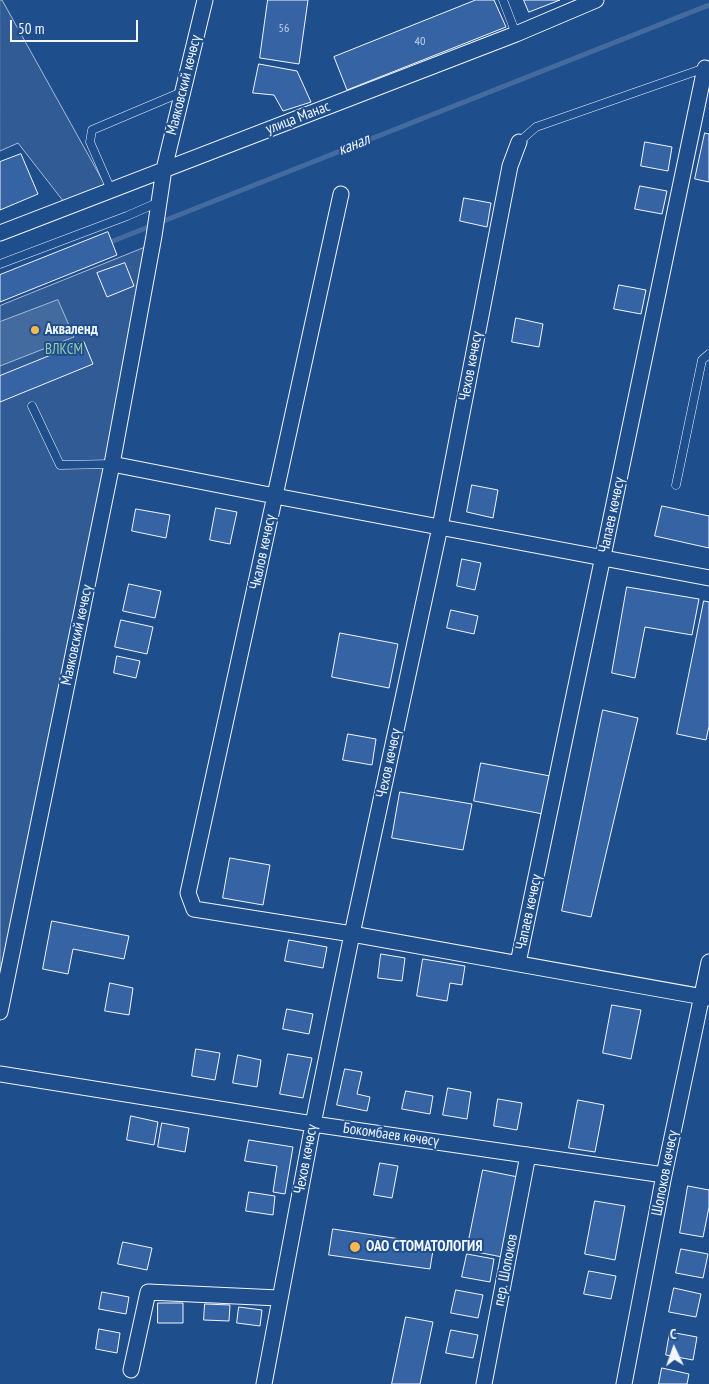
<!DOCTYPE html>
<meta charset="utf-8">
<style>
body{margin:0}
#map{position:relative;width:709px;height:1384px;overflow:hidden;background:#1f4e8c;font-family:"PT Sans Narrow",sans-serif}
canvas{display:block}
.north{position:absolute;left:649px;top:1324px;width:50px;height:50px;-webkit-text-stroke:4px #1f4e8c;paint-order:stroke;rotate:357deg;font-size:14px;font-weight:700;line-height:20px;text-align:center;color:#f2f6ff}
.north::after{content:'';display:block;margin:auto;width:18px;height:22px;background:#f2f6ff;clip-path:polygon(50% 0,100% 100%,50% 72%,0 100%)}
.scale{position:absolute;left:10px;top:20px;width:128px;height:22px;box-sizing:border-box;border:2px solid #f2f6ff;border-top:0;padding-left:6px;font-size:15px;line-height:18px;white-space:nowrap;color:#f2f6ff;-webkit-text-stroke:4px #1f4e8c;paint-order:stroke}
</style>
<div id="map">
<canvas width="709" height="1384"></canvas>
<div class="north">С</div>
<div class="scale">50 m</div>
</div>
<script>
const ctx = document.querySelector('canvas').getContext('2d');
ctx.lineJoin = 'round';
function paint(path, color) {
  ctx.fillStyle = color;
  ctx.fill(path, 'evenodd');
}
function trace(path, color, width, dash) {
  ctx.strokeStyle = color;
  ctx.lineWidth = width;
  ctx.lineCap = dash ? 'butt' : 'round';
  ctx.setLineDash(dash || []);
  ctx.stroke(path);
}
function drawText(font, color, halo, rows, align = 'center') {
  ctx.font = font + ' "PT Sans Narrow",sans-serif';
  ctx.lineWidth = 4;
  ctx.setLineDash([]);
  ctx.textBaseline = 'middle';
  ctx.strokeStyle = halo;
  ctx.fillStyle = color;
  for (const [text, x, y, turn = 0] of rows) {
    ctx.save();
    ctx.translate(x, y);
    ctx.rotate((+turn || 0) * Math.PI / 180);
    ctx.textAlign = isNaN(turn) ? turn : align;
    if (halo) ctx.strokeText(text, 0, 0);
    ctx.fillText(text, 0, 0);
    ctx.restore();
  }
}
const built = new Path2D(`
 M 0,0 L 2,0 L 105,185 L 64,202 L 18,143 L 0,151 Z
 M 146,247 L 98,526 L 0,972 L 0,306 Z`);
paint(built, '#305b95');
trace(built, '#a8bbd7', 1);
const water = new Path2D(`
 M 58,300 L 74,337 L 0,366 L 0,322 Z`);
paint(water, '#446ba0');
trace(water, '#a8bbd7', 1);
trace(new Path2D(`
 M 108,243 L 709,5`), '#446ba0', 5);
const building = new Path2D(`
 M 268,0 L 308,0 L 299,64 L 260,58 Z
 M 476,0 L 494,0 L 506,27 L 347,90 L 334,57 Z
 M 524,0 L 560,0 L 529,12 Z
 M 259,64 L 297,71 L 311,102 L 283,111 L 274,95 L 253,93 Z
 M 705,133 L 709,134 L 709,182 L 695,179 Z
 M 645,142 L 672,147 L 668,171 L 641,166 Z
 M 21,154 L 38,194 L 0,210 L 0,162 Z
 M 640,186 L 667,191 L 662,214 L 635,209 Z
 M 464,198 L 491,203 L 487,227 L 460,221 Z
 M 108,232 L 117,255 L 0,302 L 0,275 Z
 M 125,263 L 134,286 L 107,297 L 97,273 Z
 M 619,285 L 646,290 L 641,314 L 614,309 Z
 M 516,318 L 543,324 L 539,347 L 512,342 Z
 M 84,342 L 93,364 L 0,402 L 0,376 Z
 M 472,485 L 498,490 L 493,518 L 467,512 Z
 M 662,506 L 709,516 L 709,548 L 655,536 Z
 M 216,508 L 237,512 L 230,544 L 210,540 Z
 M 136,509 L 170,515 L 166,538 L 132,531 Z
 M 462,559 L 481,563 L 475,590 L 457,586 Z
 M 129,584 L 161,591 L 155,618 L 123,611 Z
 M 627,587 L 699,599 L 692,635 L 645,627 L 635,678 L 612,673 Z
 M 704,601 L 709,602 L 709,726 L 706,740 L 677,734 Z
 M 451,610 L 478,616 L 474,634 L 447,628 Z
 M 121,620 L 153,627 L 147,654 L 115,647 Z
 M 340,633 L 398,644 L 389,688 L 332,677 Z
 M 117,656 L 140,661 L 136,678 L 114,673 Z
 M 603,710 L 638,718 L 591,917 L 562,911 Z
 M 348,734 L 376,739 L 372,765 L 343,760 Z
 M 481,763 L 550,776 L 543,814 L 474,801 Z
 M 400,792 L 472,804 L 463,850 L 392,838 Z
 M 230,858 L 270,865 L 263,905 L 223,898 Z
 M 52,921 L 129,936 L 124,959 L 73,949 L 68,974 L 43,969 Z
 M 289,940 L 327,947 L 323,968 L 285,961 Z
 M 381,954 L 405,958 L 402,981 L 378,978 Z
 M 423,959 L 465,966 L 462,985 L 450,983 L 447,1001 L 417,996 Z
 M 110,983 L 133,988 L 129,1015 L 105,1011 Z
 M 612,1005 L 641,1010 L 631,1059 L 603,1053 Z
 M 287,1009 L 313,1014 L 309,1034 L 283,1029 Z
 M 196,1049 L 220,1053 L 215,1080 L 192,1076 Z
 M 288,1054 L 312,1058 L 303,1098 L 280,1094 Z
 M 238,1055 L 261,1060 L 257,1087 L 233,1083 Z
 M 345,1069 L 362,1072 L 357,1094 L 370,1097 L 367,1111 L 337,1105 Z
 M 448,1088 L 471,1092 L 467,1119 L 443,1115 Z
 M 406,1091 L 433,1096 L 430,1114 L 402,1109 Z
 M 498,1099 L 522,1103 L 517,1130 L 494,1126 Z
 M 578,1100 L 604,1105 L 595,1152 L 569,1148 Z
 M 131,1116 L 158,1122 L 154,1145 L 127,1140 Z
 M 162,1123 L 189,1128 L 185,1152 L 158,1147 Z
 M 249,1140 L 293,1147 L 285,1194 L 273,1192 L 277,1166 L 245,1161 Z
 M 380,1163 L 398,1166 L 392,1198 L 374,1195 Z
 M 483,1170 L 518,1177 L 502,1257 L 467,1250 Z
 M 688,1186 L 709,1190 L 709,1207 L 703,1237 L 680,1233 Z
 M 249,1192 L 275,1196 L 273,1215 L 246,1211 Z
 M 595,1201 L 625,1206 L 615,1260 L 585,1254 Z
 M 333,1229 L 434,1244 L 430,1269 L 329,1255 Z
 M 123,1242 L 152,1248 L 147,1270 L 118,1264 Z
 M 681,1249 L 708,1254 L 703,1278 L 676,1273 Z
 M 467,1254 L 494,1259 L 490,1282 L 462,1277 Z
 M 589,1271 L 616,1276 L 611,1299 L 584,1294 Z
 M 674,1288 L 701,1294 L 696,1317 L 669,1312 Z
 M 456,1290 L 483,1295 L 478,1318 L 451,1313 Z
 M 102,1292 L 129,1297 L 126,1314 L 99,1309 Z
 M 158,1303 L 183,1303 L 183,1323 L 158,1323 Z
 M 205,1304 L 230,1305 L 229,1321 L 204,1320 Z
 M 239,1307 L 262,1310 L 260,1326 L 237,1323 Z
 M 406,1317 L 433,1322 L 420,1384 L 392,1384 Z
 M 99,1329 L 120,1333 L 117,1353 L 96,1349 Z
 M 451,1330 L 478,1335 L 473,1358 L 446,1353 Z
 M 670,1332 L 697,1337 L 693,1360 L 666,1355 Z
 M 662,1368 L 689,1374 L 687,1384 L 659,1384 Z`);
paint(building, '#3563a3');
trace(building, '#f2f6ff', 1);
const service = new Path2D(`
 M 503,0 L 516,34
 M 519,142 L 536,127 L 705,68
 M 111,190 L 90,142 L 92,130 L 182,92
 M 0,264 L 127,216 L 159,202
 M 32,406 L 60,465 L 112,464
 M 676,485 L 702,360 L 709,354`);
const minor = new Path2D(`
 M 341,194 L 188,893 L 194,909 L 352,934 L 709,998
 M 0,233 L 516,34 L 596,0
 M 112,464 L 275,496 L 709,578
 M 518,963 L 705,68
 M 0,1012 L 112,464 L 154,236 L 164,169 L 205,0
 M 0,1074 L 313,1124 L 664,1175
 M 131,1370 L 148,1292 L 279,1298
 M 264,1384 L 313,1124 L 352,934 L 440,527 L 510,166 L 519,142
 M 484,1384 L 528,1155
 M 624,1384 L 664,1175 L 709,962`);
trace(service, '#f2f6ff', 9);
trace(minor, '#f2f6ff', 17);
trace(service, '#1f4e8c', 8);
trace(minor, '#1f4e8c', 15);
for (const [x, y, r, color] of [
 [35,330,5,"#ffb74d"],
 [355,1247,6,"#ffb74d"]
]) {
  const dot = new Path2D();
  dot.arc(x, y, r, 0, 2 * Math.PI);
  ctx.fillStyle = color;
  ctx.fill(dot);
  trace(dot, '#1f4e8c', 2);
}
drawText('12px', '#c3d1e8', null, [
 ["56",284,29],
 ["40",420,42]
]);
drawText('15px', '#f2f6ff', '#1f4e8c', [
 ["Маяковский көчөсү",184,85,-76],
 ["улица Манас",298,118,-21],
 ["Чехов көчөсү",471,366,-79],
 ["Чапаев көчөсү",612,515,-78],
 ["Чкалов көчөсү",263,552,-78],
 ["Маяковский көчөсү",77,635,-78],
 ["Чехов көчөсү",389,763,-78],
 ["Чапаев көчөсү",529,912,-78],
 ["Бокомбаев көчөсү",391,1135,8],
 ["Чехов көчөсү",306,1159,-79],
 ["Шопоков көчөсү",665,1173,-79],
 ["пер. Шопоков",506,1270,-79]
]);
drawText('bold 15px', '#f2f6ff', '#1f4e8c', [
 ["Акваленд",45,330],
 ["ОАО СТОМАТОЛОГИЯ",366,1247]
], 'left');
drawText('15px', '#97c8a6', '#1f4e8c', [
 ["ВЛКСМ",64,350]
]);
drawText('italic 16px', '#f2f6ff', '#1f4e8c', [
 ["канал",354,145,-22]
]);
</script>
